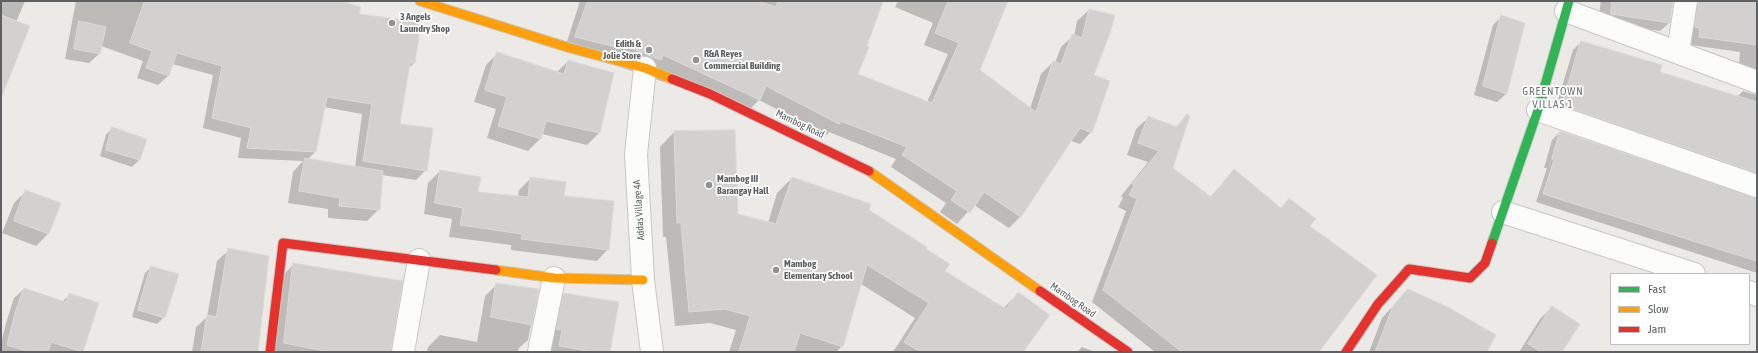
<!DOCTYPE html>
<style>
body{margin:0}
#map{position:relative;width:1758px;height:353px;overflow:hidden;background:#eceae7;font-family:"Asap Condensed",sans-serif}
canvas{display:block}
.frame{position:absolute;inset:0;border:2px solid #5d6164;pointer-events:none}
.legend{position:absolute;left:1610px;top:273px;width:140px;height:72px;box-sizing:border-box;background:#fff;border:1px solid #bec0c1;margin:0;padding:5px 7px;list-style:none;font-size:12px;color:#5d6164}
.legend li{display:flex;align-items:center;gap:8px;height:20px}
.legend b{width:20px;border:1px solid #bec0c1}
</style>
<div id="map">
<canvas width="1758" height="353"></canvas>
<div class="frame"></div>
<ul class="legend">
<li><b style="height:5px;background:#30b455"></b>Fast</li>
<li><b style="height:5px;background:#ff9f0a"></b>Slow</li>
<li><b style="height:5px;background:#e5322d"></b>Jam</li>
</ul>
</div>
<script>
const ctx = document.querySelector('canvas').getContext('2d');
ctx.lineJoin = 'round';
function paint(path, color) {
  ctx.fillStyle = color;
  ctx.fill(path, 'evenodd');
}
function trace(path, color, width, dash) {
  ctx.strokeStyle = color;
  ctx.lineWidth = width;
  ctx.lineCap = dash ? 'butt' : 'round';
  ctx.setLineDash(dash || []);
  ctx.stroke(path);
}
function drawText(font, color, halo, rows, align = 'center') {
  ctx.font = font + ' "Asap Condensed",sans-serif';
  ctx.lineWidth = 3.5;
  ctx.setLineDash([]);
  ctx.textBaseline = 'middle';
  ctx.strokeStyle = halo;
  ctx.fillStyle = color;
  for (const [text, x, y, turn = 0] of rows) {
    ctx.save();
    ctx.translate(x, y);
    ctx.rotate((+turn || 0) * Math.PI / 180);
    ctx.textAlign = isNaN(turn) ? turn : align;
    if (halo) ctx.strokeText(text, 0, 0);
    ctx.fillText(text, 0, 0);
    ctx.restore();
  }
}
paint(new Path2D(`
 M 1,1 L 25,1 L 16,22 L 1,82 Z
 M 76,1 L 338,1 L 358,15 L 414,63 L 408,69 L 399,124 L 426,170 L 416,180 L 382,175 L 379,209 L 367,221 L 328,218 L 328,209 L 288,203 L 293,172 L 303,161 L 238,158 L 241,138 L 203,128 L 213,75 L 172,64 L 168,76 L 158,85 L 137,78 L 143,61 L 101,46 L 99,54 L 89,63 L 65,59 ZM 324,107 L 362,114 L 355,168 L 307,160 L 315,152 Z
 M 580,1 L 870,1 L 857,75 L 927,102 L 948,54 L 924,45 L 933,23 L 895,7 L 898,1 L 1007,1 L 979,71 L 1030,109 L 1041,74 L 1053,62 L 1055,63 L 1061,47 L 1073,36 L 1074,36 L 1077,21 L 1089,10 L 1093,76 L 1091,132 L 1080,144 L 1071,141 L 1020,217 L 1009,228 L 974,205 L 957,224 L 940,212 L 946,203 L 891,167 L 896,159 L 829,132 L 827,135 L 759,100 L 748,111 L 565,48 Z
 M 1601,1 L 1673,1 L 1669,23 L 1660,31 L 1605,24 L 1598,21 Z
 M 1686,1 L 1757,1 L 1757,82 L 1738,73 L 1740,52 L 1691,45 L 1692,36 L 1687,35 Z
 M 1502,16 L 1506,94 L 1497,102 L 1474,95 L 1493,25 Z
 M 1581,42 L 1659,73 L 1737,97 L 1743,91 L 1757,95 L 1757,185 L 1555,110 L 1573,50 Z
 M 498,53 L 557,72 L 568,61 L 613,73 L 599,133 L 587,145 L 542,134 L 540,139 L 528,151 L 487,138 L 496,109 L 474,102 L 486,65 Z
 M 1188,115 L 1171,168 L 1210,197 L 1234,171 L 1280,209 L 1308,226 L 1318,352 L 1155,352 L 1092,302 L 1126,211 L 1118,207 L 1123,198 L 1121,196 L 1148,162 L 1127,155 L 1136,129 L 1148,118 L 1176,127 Z
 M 112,128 L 145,139 L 139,160 L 132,167 L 100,156 L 106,135 Z
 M 674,132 L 737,214 L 768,223 L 777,193 L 792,178 L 868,211 L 924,249 L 944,271 L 1003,309 L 1018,293 L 1021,352 L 893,352 L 915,318 L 861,284 L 842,346 L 836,352 L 729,352 L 736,330 L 710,323 L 675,326 L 666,237 L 663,237 L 660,147 Z
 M 1560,132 L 1757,199 L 1757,273 L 1536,202 L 1547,168 L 1544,168 L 1552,140 Z
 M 440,171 L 477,192 L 518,197 L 519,190 L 531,178 L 562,197 L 608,249 L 597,261 L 511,250 L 511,245 L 449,237 L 452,219 L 424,214 L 428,183 Z
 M 26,191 L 48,234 L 36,246 L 2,233 L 14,203 Z
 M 229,250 L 257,352 L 192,352 L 196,327 L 207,317 L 217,261 Z
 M 294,264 L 390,352 L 273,352 L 282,276 Z
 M 151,267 L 164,317 L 157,324 L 132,317 L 145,273 Z
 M 497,284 L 538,290 L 528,340 L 519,348 L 518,352 L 427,352 L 428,347 L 440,335 L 477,342 L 485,296 Z
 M 24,289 L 62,302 L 69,295 L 98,304 L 82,352 L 1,352 L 1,344 L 6,323 L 14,298 Z
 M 1408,290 L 1486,352 L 1369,352 L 1382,318 Z
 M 564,294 L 609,352 L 543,352 L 552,306 Z
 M 1552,307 L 1561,352 L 1519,352 L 1540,319 Z
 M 1082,347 L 1095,352 L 1077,352 Z`), '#0003');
const building = new Path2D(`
 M 145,1 L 342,1 L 361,7 L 359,14 L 421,22 L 415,63 L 410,63 L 400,124 L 433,128 L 427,171 L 363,161 L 372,104 L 327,97 L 316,152 L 247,148 L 251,128 L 212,118 L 222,66 L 177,53 L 169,76 L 146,68 L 152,51 L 130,43 Z
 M 588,1 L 756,1 L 776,7 L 778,1 L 883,1 L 867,46 L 869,47 L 858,74 L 932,103 L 959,43 L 935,33 L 948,1 L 1008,1 L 980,70 L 1036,112 L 1053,61 L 1061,64 L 1072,34 L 1082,38 L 1089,9 L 1115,15 L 1110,33 L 1094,75 L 1110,81 L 1092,133 L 1080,128 L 1021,217 L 984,192 L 970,213 L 951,200 L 957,191 L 902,155 L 907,147 L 841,121 L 839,124 L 766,86 L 760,100 L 663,55 L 661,60 L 621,44 L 620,48 L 575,37 Z
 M 1612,1 L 1673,1 L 1670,23 L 1611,14 Z
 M 1698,1 L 1757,1 L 1757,45 L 1699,37 L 1700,28 L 1695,27 Z
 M 1,15 L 30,26 L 2,96 L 1,96 Z
 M 1501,15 L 1525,23 L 1507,94 L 1483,86 Z
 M 79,21 L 106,27 L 100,54 L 74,49 Z
 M 1581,41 L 1662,65 L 1660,72 L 1757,102 L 1757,173 L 1567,107 L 1568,103 L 1563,102 Z
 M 497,52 L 564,74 L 568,60 L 614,73 L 600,133 L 546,121 L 541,139 L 498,126 L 507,97 L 485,90 Z
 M 1187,114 L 1190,116 L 1173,168 L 1211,197 L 1234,169 L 1281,208 L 1289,198 L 1316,219 L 1310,226 L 1377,275 L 1319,352 L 1182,352 L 1103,290 L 1137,199 L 1129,195 L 1134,186 L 1132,184 L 1159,151 L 1138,143 L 1148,116 L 1177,127 Z
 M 112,127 L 147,139 L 140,160 L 106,150 Z
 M 735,130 L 738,214 L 776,224 L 792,177 L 871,204 L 869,210 L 927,247 L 926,249 L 950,264 L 945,271 L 1006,309 L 1018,292 L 1050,315 L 1023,352 L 921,352 L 904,342 L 929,303 L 867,265 L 843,347 L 800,333 L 794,352 L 739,352 L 750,316 L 725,309 L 689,312 L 681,223 L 677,223 L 674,131 Z
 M 1560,131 L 1757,198 L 1757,261 L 1543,194 L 1554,160 L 1552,159 Z
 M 305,158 L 383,171 L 380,210 L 339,206 L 340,198 L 299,191 Z
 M 440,170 L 481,177 L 478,192 L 528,197 L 530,177 L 566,182 L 564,196 L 614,201 L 609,250 L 521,239 L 522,234 L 460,225 L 463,208 L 435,203 Z
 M 25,190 L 61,203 L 49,234 L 14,221 Z
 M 228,248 L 269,256 L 258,352 L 201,352 L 207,315 L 216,317 Z
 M 293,263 L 403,281 L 391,352 L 330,352 L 284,343 Z
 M 151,266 L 179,274 L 165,318 L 138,310 Z
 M 496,283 L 539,289 L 532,325 L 491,317 Z
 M 24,288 L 66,302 L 69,293 L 99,303 L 83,352 L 51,342 L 48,352 L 30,352 L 7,345 L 15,313 Z
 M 1408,289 L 1448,307 L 1496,335 L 1487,352 L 1375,352 L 1393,306 Z
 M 564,293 L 619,302 L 610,352 L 593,352 L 559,346 L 562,330 L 556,329 Z
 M 1552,306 L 1580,324 L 1562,352 L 1541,352 L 1528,344 Z`);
paint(building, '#d3d1d0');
trace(building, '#dcdad6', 1);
const street = new Path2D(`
 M 1566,11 L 1757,82
 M 1678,52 L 1686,1
 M 645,68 L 636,154 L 643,280 L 652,352
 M 1538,110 L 1757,186
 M 1503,212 L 1694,274
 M 1749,292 L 1757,295
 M 403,352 L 419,260
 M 539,352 L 554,278`);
const fast = new Path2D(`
 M 1492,243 L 1538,110 L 1569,1`);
const slow = new Path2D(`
 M 420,1 L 570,48 L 645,68 L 672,79
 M 869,171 L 1040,291
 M 496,270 L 554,278 L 643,280`);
const jam = new Path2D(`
 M 672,79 L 710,94 L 869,171
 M 1040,291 L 1128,352
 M 270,352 L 283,243 L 496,270
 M 1346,352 L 1378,304 L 1409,269 L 1470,278 L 1485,263 L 1492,243`);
trace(street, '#c6c7c7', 24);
trace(fast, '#c6c7c6', 11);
trace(slow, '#c6c7c6', 11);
trace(jam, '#c6c7c6', 11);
trace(street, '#fcfcfb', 22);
trace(fast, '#30b455', 9);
trace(slow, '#ff9f0a', 9);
trace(jam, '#e5322d', 9);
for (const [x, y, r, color] of [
 [392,23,4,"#8f9192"],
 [649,50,4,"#8f9192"],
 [696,60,4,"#8f9192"],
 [709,185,4,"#8f9192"],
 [776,270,4,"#8f9192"]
]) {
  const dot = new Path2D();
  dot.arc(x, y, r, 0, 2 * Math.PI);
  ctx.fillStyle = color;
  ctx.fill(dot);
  trace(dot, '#fff', 1.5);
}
drawText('bold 10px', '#5d6164', '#fff', [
 ["3 Angels",400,17],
 ["Laundry Shop",400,29],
 ["Edith &",641,44,"right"],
 ["Jolie Store",641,56,"right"],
 ["R&A Reyes",704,54],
 ["Commercial Building",704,66],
 ["Mambog III",717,179],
 ["Barangay Hall",717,191],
 ["Mambog",784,264],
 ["Elementary School",784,276]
], 'left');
drawText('10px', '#5d6164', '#fff', [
 ["Mambog Road",800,124,26],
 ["Addas Village 4A",639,210,-94],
 ["Mambog Road",1073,300,35]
]);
ctx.letterSpacing = '1px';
drawText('11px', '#6e7376', '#fff', [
 ["GREENTOWN",1553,92],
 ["VILLAS 1",1553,105]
]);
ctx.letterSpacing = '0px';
</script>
